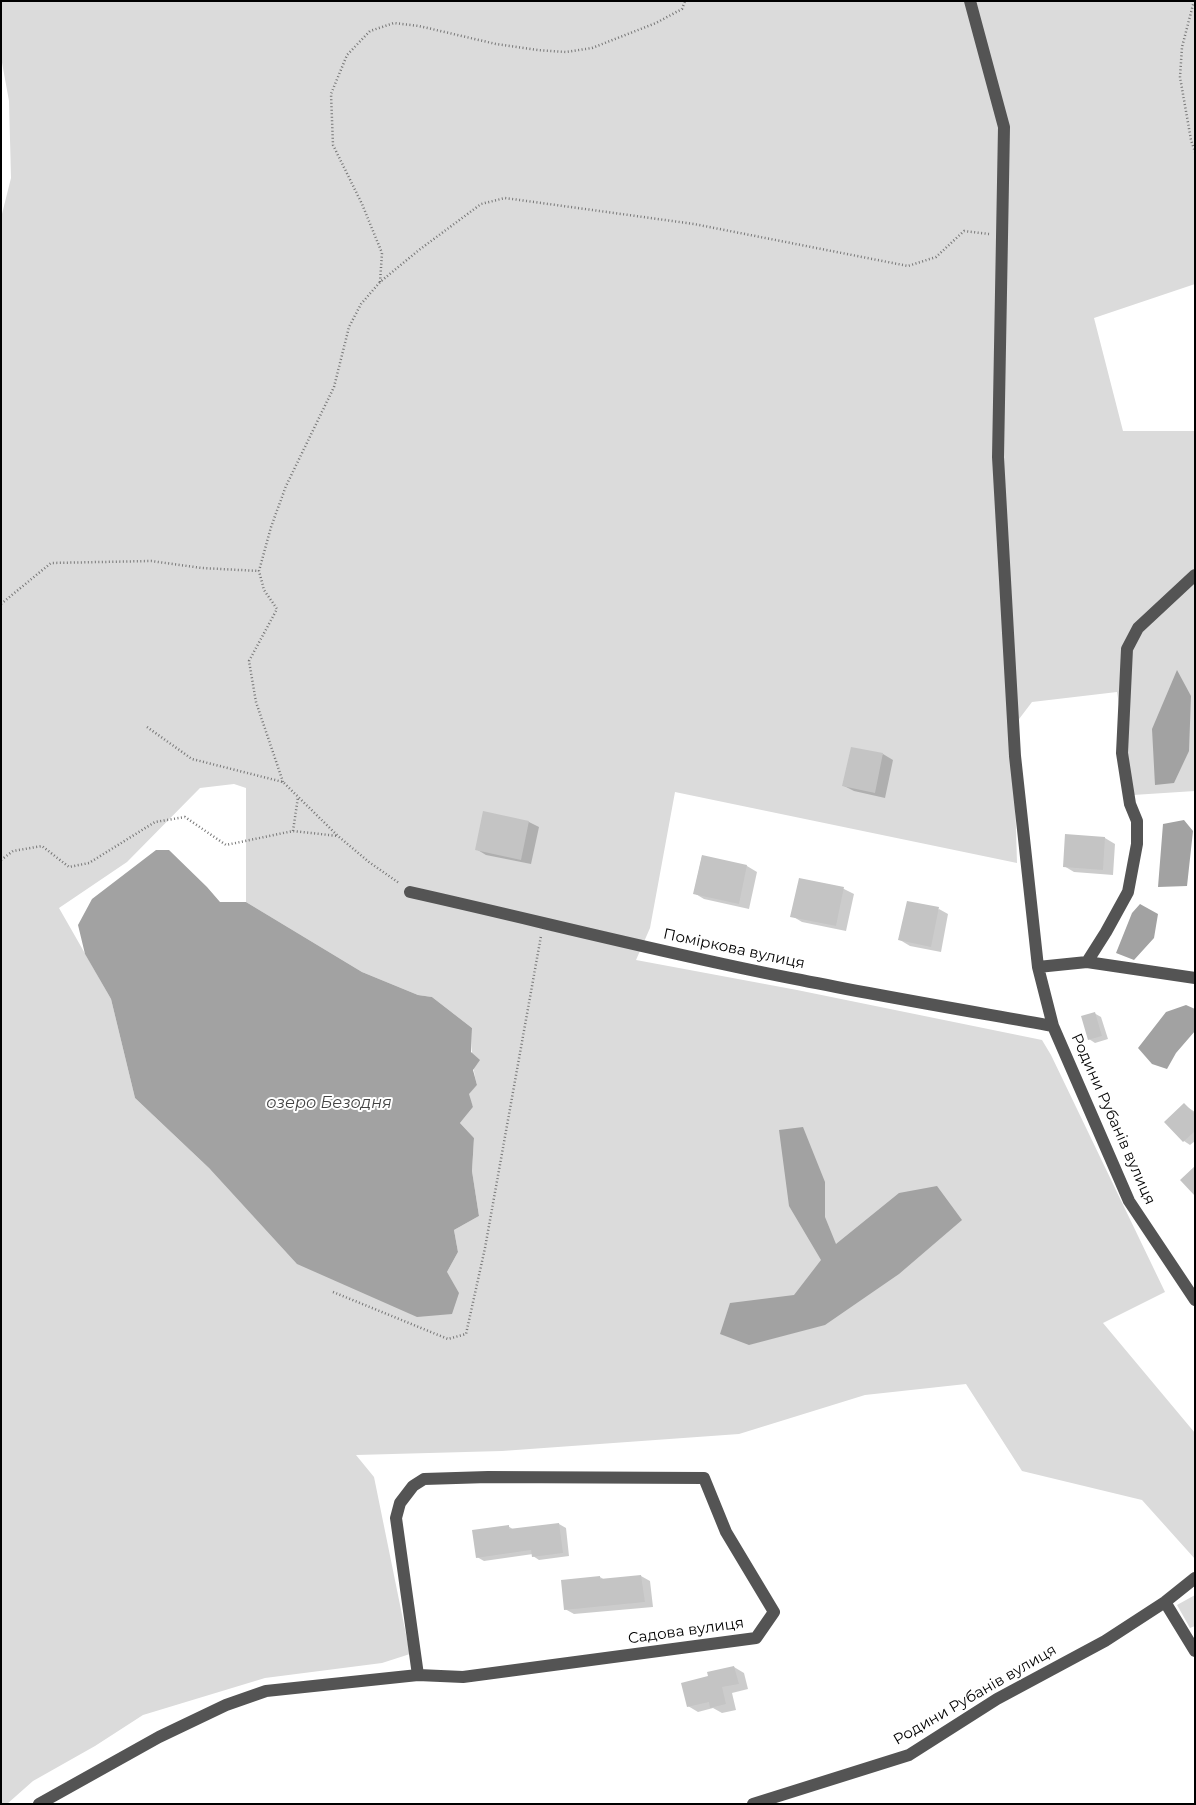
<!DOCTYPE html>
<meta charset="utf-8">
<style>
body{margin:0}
#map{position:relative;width:1196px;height:1805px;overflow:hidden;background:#fff;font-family:Montserrat,sans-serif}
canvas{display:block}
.frame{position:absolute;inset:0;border:2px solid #000;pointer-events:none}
</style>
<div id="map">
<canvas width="1196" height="1805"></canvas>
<div class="frame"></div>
</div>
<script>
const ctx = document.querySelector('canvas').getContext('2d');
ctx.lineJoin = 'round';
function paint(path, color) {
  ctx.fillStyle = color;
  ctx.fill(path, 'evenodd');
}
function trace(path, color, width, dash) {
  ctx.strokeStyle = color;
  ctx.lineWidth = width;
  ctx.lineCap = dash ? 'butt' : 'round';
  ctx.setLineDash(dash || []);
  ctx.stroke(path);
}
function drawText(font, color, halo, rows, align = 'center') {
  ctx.font = font + ' Montserrat,sans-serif';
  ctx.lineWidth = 4;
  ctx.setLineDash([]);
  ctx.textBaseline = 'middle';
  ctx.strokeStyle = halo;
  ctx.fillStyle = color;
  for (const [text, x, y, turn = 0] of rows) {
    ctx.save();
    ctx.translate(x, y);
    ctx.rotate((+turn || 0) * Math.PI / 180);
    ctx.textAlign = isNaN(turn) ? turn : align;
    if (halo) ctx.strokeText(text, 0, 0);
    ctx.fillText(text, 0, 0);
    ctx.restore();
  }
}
paint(new Path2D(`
 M 1,1 L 1195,1 L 1195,284 L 1094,318 L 1123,431 L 1195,431 L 1195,791 L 1133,795 L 1117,692 L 1032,702 L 1013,727 L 1017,863 L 675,792 L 650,928 L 636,960 L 797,990 L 1042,1040 L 1051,1055 L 1165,1292 L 1103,1323 L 1195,1433 L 1195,1559 L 1142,1500 L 1022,1471 L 966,1384 L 865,1395 L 739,1434 L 502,1451 L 356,1455 L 374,1477 L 410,1654 L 382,1663 L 265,1678 L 143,1715 L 95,1746 L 33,1781 L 7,1804 L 1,1804 L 1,218 L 11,178 L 9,101 L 1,57 ZM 234,784 L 246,788 L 246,902 L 362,972 L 418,995 L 432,997 L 472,1028 C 471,1048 472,1066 477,1085 L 468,1094 L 473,1107 L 460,1123 L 474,1138 L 472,1171 L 479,1216 L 454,1230 L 458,1252 L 447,1272 L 210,1169 L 135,1098 L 111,999 L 59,908 L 127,862 L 200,788 Z
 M 1195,1595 L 1195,1626 L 1190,1628 L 1177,1605 Z`), '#dbdbdb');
paint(new Path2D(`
 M 1177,670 L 1191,696 L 1189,751 L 1174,783 L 1155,785 L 1152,729 Z
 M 1184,820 L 1193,831 L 1187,886 L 1158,887 L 1163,824 Z
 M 156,850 L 169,850 L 207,887 L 220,902 L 246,902 L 362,972 L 418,995 L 432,997 L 472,1028 L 471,1052 L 480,1060 L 473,1070 L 477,1085 L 469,1094 L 473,1107 L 460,1123 L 474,1138 L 472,1171 L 479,1216 L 454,1230 L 458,1252 L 447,1272 L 459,1293 L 452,1314 L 417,1317 L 297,1264 L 210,1169 L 135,1098 L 111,999 L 85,954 L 78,925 L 92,899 Z
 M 1140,904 L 1158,914 L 1154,938 L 1134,960 L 1116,953 L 1132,913 Z
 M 1186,1005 L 1195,1009 L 1195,1031 L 1176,1053 L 1167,1069 L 1152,1064 L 1138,1048 L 1166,1012 Z
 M 803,1127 L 825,1182 L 825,1217 L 836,1244 L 899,1193 L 937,1186 L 962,1220 L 899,1274 L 825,1325 L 749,1345 L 720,1334 L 730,1303 L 794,1295 L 821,1260 L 789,1206 L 779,1130 Z`), '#a2a2a2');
paint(new Path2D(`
 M 883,754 L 893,760 L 885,798 L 854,791 L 844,786 Z
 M 484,812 L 529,822 L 539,827 L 531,864 L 486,855 L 476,849 Z
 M 1066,836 L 1105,838 L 1115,844 L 1113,875 L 1074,872 L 1064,866 Z
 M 702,856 L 747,866 L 757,872 L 749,909 L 704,899 L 694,893 Z
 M 800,879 L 844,889 L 854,894 L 846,931 L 802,922 L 792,916 Z
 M 939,909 L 948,914 L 941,952 L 910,946 L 900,940 Z
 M 1094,1013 L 1101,1017 L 1108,1039 L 1095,1043 L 1089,1039 Z
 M 1184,1105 L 1195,1112 L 1195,1141 L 1190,1145 L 1184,1141 L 1166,1122 Z
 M 559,1524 L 566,1528 L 569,1556 L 539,1560 L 533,1556 L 533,1554 L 484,1561 L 477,1557 L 508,1526 L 514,1530 Z
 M 641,1576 L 650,1581 L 653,1607 L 574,1614 L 565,1609 L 600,1577 L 605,1580 Z
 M 734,1667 L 744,1673 L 748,1689 L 732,1693 L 736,1710 L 722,1713 L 713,1708 L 698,1712 L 688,1706 L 709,1677 Z`), '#0003');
paint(new Path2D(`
 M 851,747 L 883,753 L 875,793 L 842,786 Z
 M 483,811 L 529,821 L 521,860 L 475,850 Z
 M 1065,834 L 1105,837 L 1103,870 L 1063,867 Z
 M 702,855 L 747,865 L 739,904 L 693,894 Z
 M 799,878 L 844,887 L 836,926 L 790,917 Z
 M 907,901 L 939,907 L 931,947 L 898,940 Z
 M 1095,1012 L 1102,1036 L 1088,1040 L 1081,1016 Z
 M 1184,1103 L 1195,1114 L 1195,1131 L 1183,1142 L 1164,1122 Z
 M 1195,1166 L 1195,1196 L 1180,1180 Z
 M 559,1523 L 563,1553 L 532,1557 L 531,1550 L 476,1558 L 472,1530 L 509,1525 L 509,1529 Z
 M 641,1575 L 645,1602 L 564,1610 L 561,1580 L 600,1576 L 600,1579 Z
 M 734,1666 L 739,1684 L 722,1687 L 726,1704 L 710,1708 L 709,1702 L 687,1707 L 681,1683 L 708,1676 L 707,1672 Z`), '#c4c4c4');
trace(new Path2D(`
 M 1194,1 L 1182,47 L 1180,77 L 1191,140 L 1195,152
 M 380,282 L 382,253 L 362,204 L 333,145 L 331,94 L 347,55 L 370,31 L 394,23 L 419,26 L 496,44 L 538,50 L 566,52 L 592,48 L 656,23 L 682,9 L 685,1
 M 1,604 L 51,563 L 151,561 L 202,568 L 259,571
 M 147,727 L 192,759 L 283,782 L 338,836 L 369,862 L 399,883
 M 283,782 L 256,702 L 249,661 L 277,609 L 264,590 L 259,571 L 271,527 L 286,486 L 334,387 L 349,327 L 361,304 L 380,282 L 419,250 L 481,204 L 505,198 L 694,224 L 908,266 L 936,257 L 964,231 L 989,234
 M 293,831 L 298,797
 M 1,860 L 13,851 L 42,846 L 69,867 L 89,863 L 155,822 L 185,817 L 226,845 L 293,831 L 338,836
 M 333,1292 L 448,1339 L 466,1334 L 485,1248 L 541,936`), '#767676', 2.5, [1, 2.5]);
trace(new Path2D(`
 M 970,1 L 1004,127 L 998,457 L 1015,756 L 1038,967 L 1053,1026 L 1129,1201 L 1195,1300
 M 410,892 C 540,921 670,955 801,980 C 885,997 969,1011 1053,1026
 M 1087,962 L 1106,932 L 1128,892 L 1137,844 L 1137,821 L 1130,804 L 1122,753 L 1127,649 L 1138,628 L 1195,575
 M 1038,967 L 1087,962 L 1195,978
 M 1165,1602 L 1195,1651
 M 39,1804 L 159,1737 L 226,1705 L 266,1691 L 418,1675 L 463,1677 L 756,1638 L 774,1612 L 726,1532 L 704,1478 L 488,1477 L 424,1479 L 413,1486 L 400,1503 L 396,1518 L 418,1675
 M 753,1804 L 909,1755 L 997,1699 L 1105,1641 L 1165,1602 L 1195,1578`), '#545454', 12);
drawText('15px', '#000', '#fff', [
 ["Поміркова вулиця",734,949,12],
 ["Родини Рубанів вулиця",1113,1119,66],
 ["Садова вулиця",686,1631,-8],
 ["Родини Рубанів вулиця",975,1695,-30]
]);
drawText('italic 16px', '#434343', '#fff', [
 ["озеро Безодня",329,1103]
]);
</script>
